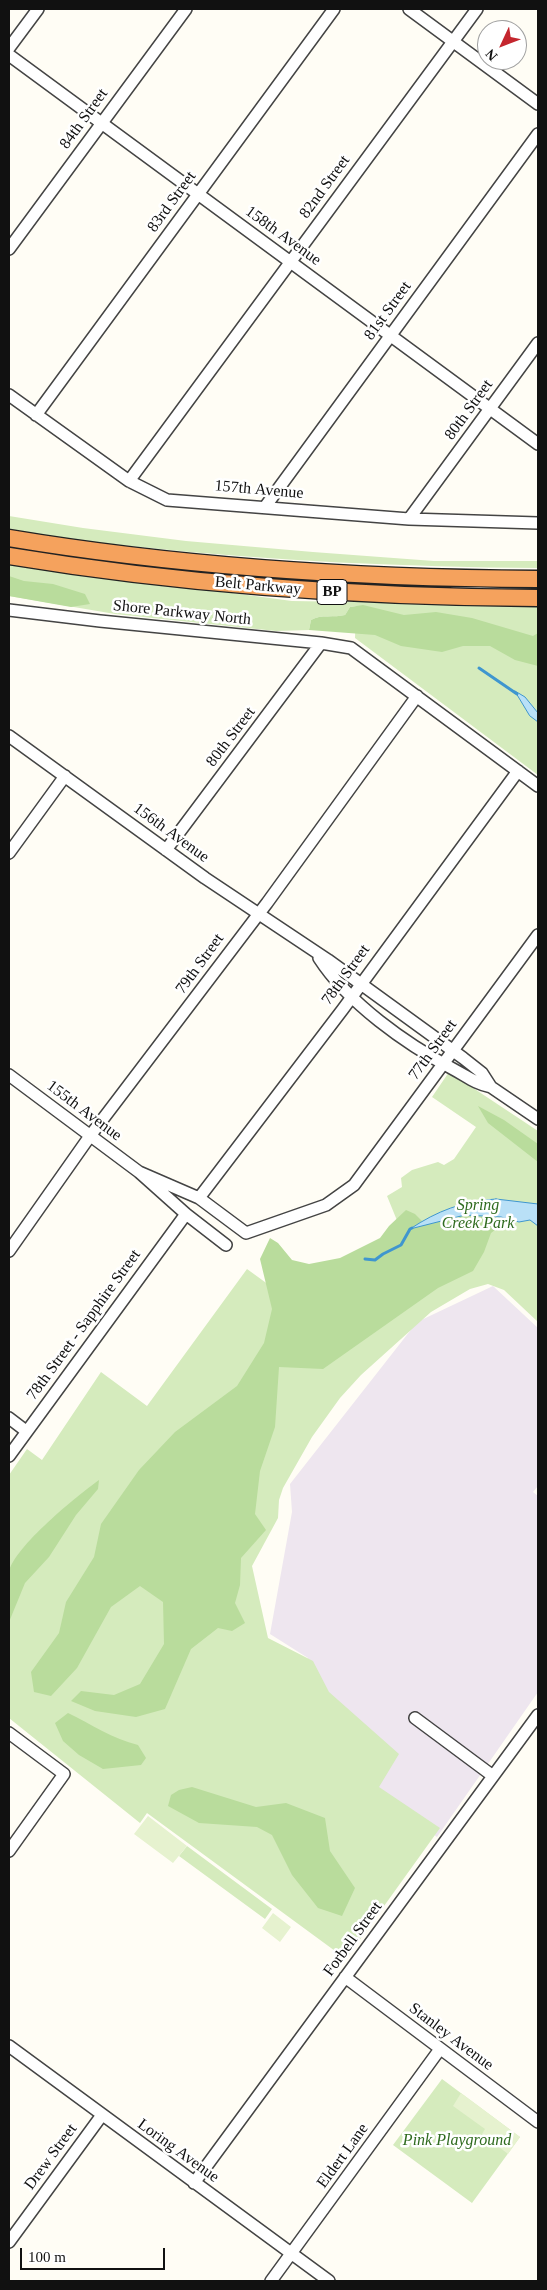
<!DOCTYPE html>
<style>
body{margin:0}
#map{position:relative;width:547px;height:2290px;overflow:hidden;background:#fffdf5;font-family:Georgia,serif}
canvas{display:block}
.frame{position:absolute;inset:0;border:10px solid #111;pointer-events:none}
.north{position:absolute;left:477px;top:20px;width:50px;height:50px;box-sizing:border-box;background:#fff;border:1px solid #a0a0a0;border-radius:50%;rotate:227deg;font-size:14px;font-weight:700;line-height:20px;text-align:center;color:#111}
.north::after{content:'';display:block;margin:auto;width:18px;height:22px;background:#c4262e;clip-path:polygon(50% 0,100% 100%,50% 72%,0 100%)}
.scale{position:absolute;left:20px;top:2248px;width:145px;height:22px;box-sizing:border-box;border:2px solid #111;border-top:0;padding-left:6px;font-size:15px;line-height:18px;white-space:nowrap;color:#111;-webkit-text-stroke:4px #fff;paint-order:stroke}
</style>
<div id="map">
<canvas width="547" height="2290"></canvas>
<div class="frame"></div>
<div class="north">N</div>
<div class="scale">100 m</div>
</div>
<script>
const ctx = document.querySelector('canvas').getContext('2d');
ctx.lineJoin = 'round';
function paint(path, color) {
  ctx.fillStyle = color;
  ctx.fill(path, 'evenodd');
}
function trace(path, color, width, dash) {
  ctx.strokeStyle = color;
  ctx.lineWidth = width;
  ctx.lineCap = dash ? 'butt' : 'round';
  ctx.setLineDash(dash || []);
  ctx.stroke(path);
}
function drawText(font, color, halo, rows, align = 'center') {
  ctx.font = font + ' Georgia,serif';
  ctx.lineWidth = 5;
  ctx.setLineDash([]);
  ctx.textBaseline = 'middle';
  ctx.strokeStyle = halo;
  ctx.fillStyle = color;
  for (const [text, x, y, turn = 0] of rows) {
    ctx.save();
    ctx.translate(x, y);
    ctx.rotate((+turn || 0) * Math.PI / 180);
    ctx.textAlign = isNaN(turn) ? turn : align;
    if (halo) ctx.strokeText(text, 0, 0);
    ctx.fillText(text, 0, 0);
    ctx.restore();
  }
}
paint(new Path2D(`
 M 493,1286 L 538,1328 L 538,1486 L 533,1492 L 538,1496 L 538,1692 L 437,1837 L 269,1713 L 308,1658 L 270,1634 L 292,1512 L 290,1484 L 417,1322 Z`), '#eee6ef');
paint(new Path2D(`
 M 9,516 L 83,528 L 186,541 L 313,552 L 434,561 L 538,561 L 538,568 C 406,567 272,561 140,547 C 96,543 53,536 9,530 Z
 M 9,563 L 292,601 L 356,602 L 357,593 L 538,598 L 538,775 L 355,638 L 356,606 L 350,607 L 345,615 C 334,618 321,614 311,620 L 309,630 L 276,631 L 115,614 L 9,596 Z
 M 449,1072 L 538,1131 L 538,1322 L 504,1290 L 488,1284 L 470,1289 L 431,1312 L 361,1375 L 340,1398 L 312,1437 L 283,1488 L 279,1500 L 278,1518 L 252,1566 L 268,1638 L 313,1661 L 329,1692 L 399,1754 L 379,1787 L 440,1828 L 346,1959 L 147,1813 L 140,1823 L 9,1718 L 9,1475 L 27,1449 L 42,1460 L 101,1372 L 147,1406 L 247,1269 L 353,1346 L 383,1325 L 405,1240 L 387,1196 L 402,1187 L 401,1178 L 412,1170 L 438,1162 L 444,1165 L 454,1159 L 476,1127 L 432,1097 Z
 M 187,1846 L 272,1909 L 265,1919 L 179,1856 Z
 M 442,2079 L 520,2137 L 472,2203 L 393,2145 Z`), '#d5ebbd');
paint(new Path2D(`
 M 9,576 L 24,581 L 53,584 L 85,594 L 90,604 L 71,607 L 9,596 Z
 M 363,605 L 404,615 L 436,612 L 472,618 L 533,636 L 538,633 L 538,666 L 515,660 L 490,646 L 463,646 L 442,652 L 401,646 L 375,635 L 309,630 L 311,620 C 321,614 334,618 345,615 L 350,607 Z
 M 478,1106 L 504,1120 L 538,1144 L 538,1162 L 488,1123 Z
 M 406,1210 L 415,1214 L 422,1221 L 412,1228 L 465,1215 L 509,1219 L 491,1233 L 484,1252 L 473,1271 L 438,1288 L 323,1369 L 279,1367 L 275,1427 L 260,1471 L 255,1514 L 266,1530 L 241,1558 L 240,1585 L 235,1603 L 245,1623 L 232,1631 L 218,1628 L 191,1649 L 165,1709 L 136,1717 L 95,1711 L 71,1701 L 81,1691 L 114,1695 L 140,1684 L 164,1644 L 163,1602 L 140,1586 L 111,1607 L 77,1668 L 51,1696 L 34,1692 L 31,1672 L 59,1633 L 66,1602 L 94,1557 L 101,1524 L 139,1470 L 175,1432 L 237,1386 L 264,1343 L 272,1309 L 260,1259 L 270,1238 L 278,1243 L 292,1260 L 309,1264 L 340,1258 L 380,1238 L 389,1226 Z
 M 99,1480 L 98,1489 L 76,1515 L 49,1557 L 25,1583 L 9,1622 C 9,1606 6,1587 9,1572 C 14,1547 78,1495 99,1480 Z
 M 68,1713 C 91,1724 113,1739 138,1745 L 146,1758 L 141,1765 L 103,1769 L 79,1755 L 63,1741 L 55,1723 Z
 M 192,1787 L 256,1807 L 286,1803 L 325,1818 L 330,1851 L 355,1888 L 342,1916 L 318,1908 L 292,1875 L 272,1835 L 257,1827 L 199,1823 L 168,1806 L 171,1795 L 179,1790 Z`), '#b9dc9c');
paint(new Path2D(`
 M 148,1816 L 187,1846 L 173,1863 L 134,1834 Z
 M 273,1913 L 291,1927 L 280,1942 L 262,1928 Z
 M 461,2093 L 520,2137 L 508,2154 L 482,2134 L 485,2129 L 453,2106 Z`), '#e6f2cf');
const water = new Path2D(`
 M 515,691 L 525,697 L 538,713 L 538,722 L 530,716 Z
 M 496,1199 L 538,1204 L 538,1226 L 530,1220 L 519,1222 L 501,1217 L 465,1215 L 410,1229 C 437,1211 463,1201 496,1199 Z`);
paint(water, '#b9e0f7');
trace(water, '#3f96cf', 1);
trace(new Path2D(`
 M 479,668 L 517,694
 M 365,1259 L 375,1260 L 383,1254 L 401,1245 L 410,1229 L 412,1228`), '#3f96cf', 3);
const minor = new Path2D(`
 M 409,9 L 538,104
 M 9,48 L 38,9
 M 9,55 L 538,444
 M 9,249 L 186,9
 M 9,395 L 129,481 L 167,500 L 409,519 L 538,523
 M 36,415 L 334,9
 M 129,481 L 477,9
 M 265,507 L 538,134
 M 409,519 L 538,343
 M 9,610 L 100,621 L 321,643 L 351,648 L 538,786
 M 9,736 L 205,878 L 328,960 L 463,1058 L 482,1073 L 491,1087 L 538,1119
 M 166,850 L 321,643
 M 9,853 L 65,776
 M 319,958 C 348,1003 406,1044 453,1069 C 468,1077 474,1083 491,1087
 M 9,1075 L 139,1172 L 186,1214 L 226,1245
 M 139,1172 L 199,1198 L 246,1233 L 326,1205 L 354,1185 L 538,935
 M 199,1198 L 343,1009 L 518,771
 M 9,1251 L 90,1136 L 267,903 L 417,696
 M 9,1418 L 26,1431
 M 9,1456 L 186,1214
 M 415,1718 L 493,1776
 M 9,1733 L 64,1774 L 9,1851
 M 345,1977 L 538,2122
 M 9,2046 L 329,2281
 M 194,2183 L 538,1715
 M 9,2242 L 102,2115
 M 271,2281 L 440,2049`);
const highway = new Path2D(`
 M 9,538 C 183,567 362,578 538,579
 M 9,556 C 184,585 361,597 538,598`);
trace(minor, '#444', 14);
trace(highway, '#222', 19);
trace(minor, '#fff', 11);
trace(highway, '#f5a25d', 16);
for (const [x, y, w] of [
 [332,592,30]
]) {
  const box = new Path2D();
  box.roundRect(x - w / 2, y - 12.5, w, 25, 4);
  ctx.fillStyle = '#fff';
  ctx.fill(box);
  trace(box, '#111', 1);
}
drawText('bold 15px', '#111', null, [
 ["BP",332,592]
]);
drawText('16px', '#111', '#fff', [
 ["84th Street",84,119,-54],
 ["82nd Street",325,187,-54],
 ["83rd Street",172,202,-54],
 ["158th Avenue",283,236,36],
 ["81st Street",388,311,-54],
 ["80th Street",469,410,-54],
 ["157th Avenue",259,490,5],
 ["Belt Parkway",258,586,5],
 ["Shore Parkway North",182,613,6],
 ["80th Street",231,737,-53],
 ["156th Avenue",171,833,36],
 ["79th Street",200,964,-54],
 ["78th Street",346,975,-54],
 ["77th Street",433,1050,-54],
 ["155th Avenue",84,1111,37],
 ["78th Street - Sapphire Street",84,1325,-54],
 ["Forbell Street",353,1939,-54],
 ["Stanley Avenue",451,2037,37],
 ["Loring Avenue",178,2151,36],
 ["Eldert Lane",343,2156,-54],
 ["Drew Street",51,2157,-54]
]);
drawText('italic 16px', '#2f6b1f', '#fff', [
 ["Spring",478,1206],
 ["Creek Park",478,1224],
 ["Pink Playground",457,2141]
]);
</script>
